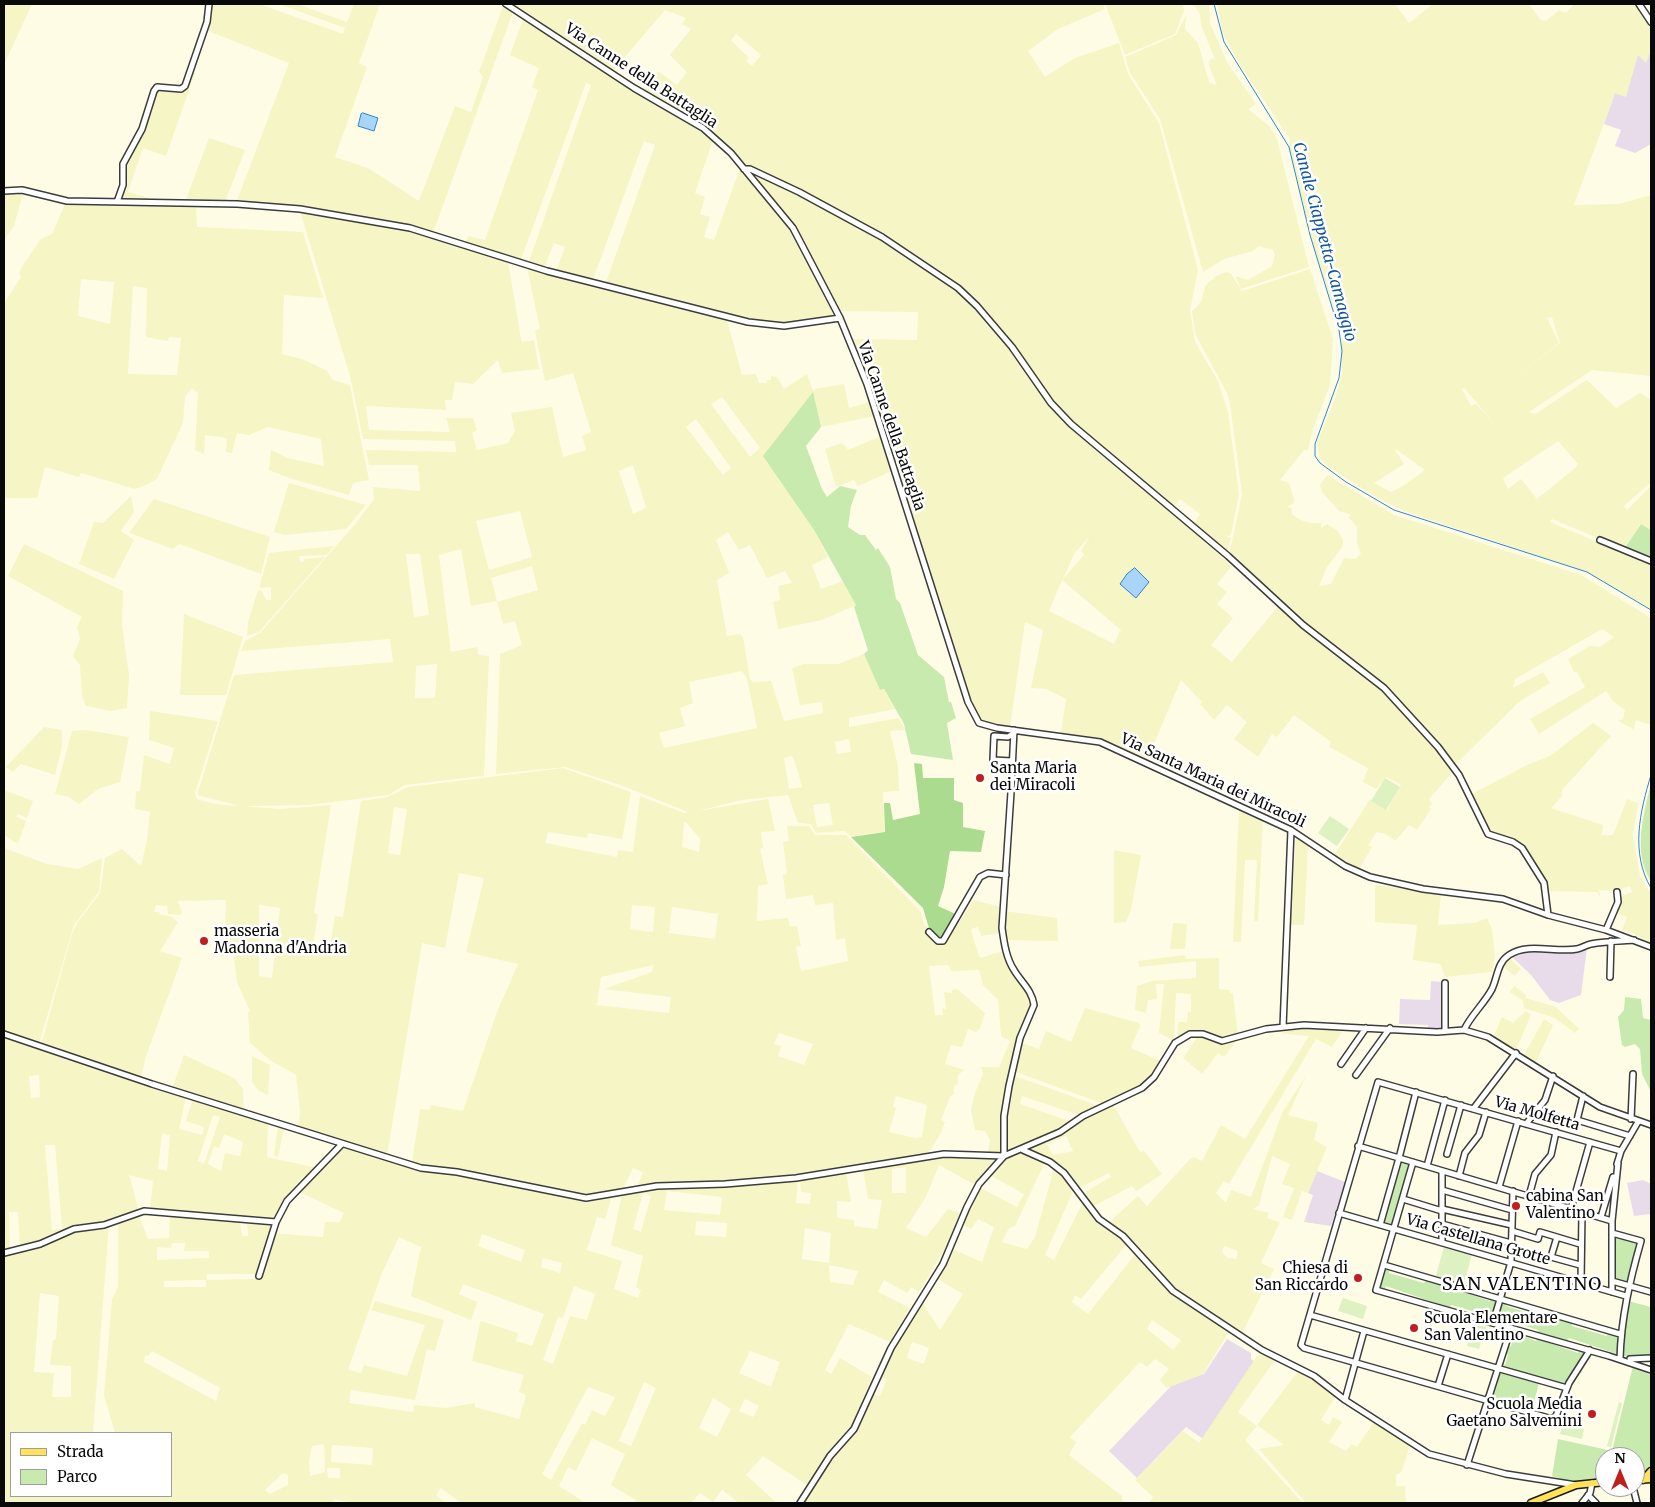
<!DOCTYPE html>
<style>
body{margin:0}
#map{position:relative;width:1655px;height:1507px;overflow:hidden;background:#fffce6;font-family:Merriweather,serif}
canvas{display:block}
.frame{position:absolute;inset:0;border:5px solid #090909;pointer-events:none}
.legend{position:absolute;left:10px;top:1432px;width:162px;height:65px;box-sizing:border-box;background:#fff;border:1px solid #9d9d9d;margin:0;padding:6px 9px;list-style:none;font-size:15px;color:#090909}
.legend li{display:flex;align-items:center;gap:10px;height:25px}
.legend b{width:25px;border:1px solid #9d9d9d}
.north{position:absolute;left:1595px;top:1447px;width:50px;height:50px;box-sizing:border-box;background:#fff;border:1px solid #9d9d9d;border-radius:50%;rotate:0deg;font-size:14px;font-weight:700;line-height:20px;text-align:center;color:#090909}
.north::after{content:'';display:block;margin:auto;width:18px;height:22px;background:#be211d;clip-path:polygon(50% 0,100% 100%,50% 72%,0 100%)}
</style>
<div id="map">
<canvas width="1655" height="1507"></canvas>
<div class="frame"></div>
<ul class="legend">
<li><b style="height:6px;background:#ffe256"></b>Strada</li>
<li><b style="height:14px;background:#c9eaaf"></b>Parco</li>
</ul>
<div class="north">N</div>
</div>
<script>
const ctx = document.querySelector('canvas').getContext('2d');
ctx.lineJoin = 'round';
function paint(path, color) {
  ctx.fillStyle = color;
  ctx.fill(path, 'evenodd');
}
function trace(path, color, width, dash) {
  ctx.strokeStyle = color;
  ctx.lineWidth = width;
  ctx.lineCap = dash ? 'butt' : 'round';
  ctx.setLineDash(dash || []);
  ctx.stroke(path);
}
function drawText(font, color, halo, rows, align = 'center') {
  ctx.font = font + ' Merriweather,serif';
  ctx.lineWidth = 5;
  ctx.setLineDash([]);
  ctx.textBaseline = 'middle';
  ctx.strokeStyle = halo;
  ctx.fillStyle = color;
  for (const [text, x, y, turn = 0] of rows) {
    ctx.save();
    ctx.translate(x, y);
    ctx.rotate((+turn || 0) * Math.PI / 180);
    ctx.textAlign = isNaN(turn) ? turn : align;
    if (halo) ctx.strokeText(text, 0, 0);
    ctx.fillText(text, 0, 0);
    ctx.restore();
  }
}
paint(new Path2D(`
 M 1651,50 L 1651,144 L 1635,153 L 1615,146 L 1621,130 L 1604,124 L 1615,93 L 1625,96 L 1638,54 L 1646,62 Z
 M 1587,948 L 1581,995 L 1559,1003 L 1550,1000 L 1531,975 L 1511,956 L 1521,950 L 1558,953 Z
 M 1431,981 L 1443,982 L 1442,1029 L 1428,1029 L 1428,1025 L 1399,1024 L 1400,999 L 1430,1000 Z
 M 1317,1171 L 1345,1182 L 1331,1226 L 1304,1222 L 1313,1195 L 1308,1193 Z
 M 1643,1180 L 1651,1184 L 1651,1214 L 1634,1216 L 1627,1183 Z
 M 1227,1339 L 1251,1353 L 1251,1359 L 1255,1362 L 1203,1439 L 1186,1427 L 1137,1478 L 1109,1451 L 1172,1385 L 1204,1374 Z`), '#e9dcea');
paint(new Path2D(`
 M 4,4 L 32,4 L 4,65 Z
 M 209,4 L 259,4 L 343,34 L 345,28 L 279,4 L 297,4 L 347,22 L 354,4 L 380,4 L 359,63 L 367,67 L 335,157 L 368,168 L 419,201 L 455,106 L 471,112 L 483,77 L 479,72 L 503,6 L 513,12 L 433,233 L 401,225 L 236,203 L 289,63 L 206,30 Z
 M 508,4 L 1103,4 L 1105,9 L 1058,29 L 1028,51 L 1045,77 L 1075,58 L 1119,43 L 1128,74 L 1159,123 L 1198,270 L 1190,310 L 1195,342 L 1218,381 L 1228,412 L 1239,494 L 1231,535 L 1228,536 L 1224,534 L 1228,537 L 1231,538 L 1227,551 L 1224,552 L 1192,526 L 1200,514 L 1180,499 L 1172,509 L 1064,415 L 995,324 L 970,297 L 936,270 L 885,236 L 753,170 L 700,124 L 643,89 L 658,71 L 677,85 L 687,72 L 670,55 L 691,29 L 682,24 L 686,18 L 665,10 L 613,71 ZM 736,34 L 761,55 L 752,66 L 746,61 L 749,58 L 731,40 Z
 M 1105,4 L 1183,4 L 1184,11 L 1175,34 L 1125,55 Z
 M 1193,4 L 1209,4 L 1210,23 L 1227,62 L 1256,104 L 1248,109 L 1269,126 L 1277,139 L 1309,267 L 1241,289 L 1235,276 L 1248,280 L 1272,266 L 1275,255 L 1273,250 L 1259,246 L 1253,251 L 1224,259 L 1203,272 L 1160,119 L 1130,73 L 1125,57 L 1176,35 L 1186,15 L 1185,29 L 1198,43 L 1209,82 L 1217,86 L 1209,65 L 1210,60 L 1213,58 L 1216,62 L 1201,25 L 1200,14 Z
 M 1217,4 L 1395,4 L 1409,23 L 1433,4 L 1529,4 L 1541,20 L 1546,21 L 1559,10 L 1566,13 L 1574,4 L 1638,4 L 1651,24 L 1651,50 L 1646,63 L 1638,55 L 1626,97 L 1615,93 L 1574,205 L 1619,204 L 1651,195 L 1651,376 L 1592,370 L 1529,412 L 1535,414 L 1587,380 L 1616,408 L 1640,393 L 1651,400 L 1651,482 L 1624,506 L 1627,510 L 1651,486 L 1651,530 L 1640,524 L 1624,549 L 1552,519 L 1550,522 L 1651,565 L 1651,609 L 1587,572 L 1404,511 L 1379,499 L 1329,467 L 1320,459 L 1317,443 L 1335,399 L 1342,374 L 1342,334 L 1312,241 L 1289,145 L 1290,139 L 1240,65 L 1223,34 ZM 1552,317 L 1560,343 L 1504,386 L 1559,343 L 1547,318 ZM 1462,389 L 1464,388 L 1495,424 L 1476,404 L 1471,406 ZM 1558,441 L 1578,464 L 1575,468 L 1537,499 L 1521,479 L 1508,489 L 1503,478 ZM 1394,448 L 1425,470 L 1403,486 L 1391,492 L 1374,483 L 1404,464 Z
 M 523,19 L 713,140 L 695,193 L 705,197 L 700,214 L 710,217 L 704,237 L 714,240 L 740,168 L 790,227 L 835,316 L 776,324 L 722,315 L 605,285 L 655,145 L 644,141 L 592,282 L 556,271 L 565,247 L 554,243 L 544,268 L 528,264 L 591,85 L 586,83 L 520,262 L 465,244 L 468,236 L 485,240 L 538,90 L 532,87 L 539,68 L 510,55 Z
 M 192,69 L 195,73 L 166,156 L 143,148 L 128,192 L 149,198 L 149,201 L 121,199 L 125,184 L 124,164 L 145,125 L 156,88 L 183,90 Z
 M 209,138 L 245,150 L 225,202 L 185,202 Z
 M 751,173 L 801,195 L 883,240 L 962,294 L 1017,356 L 1058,414 L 1232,566 L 1217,584 L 1227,592 L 1217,604 L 1233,618 L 1211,645 L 1232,662 L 1279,605 L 1378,683 L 1441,753 L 1452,773 L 1429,799 L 1432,804 L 1429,807 L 1431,809 L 1417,830 L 1409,825 L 1395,841 L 1386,834 L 1377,832 L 1368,845 L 1372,847 L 1358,871 L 1333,857 L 1370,799 L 1387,810 L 1401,785 L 1386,777 L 1376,789 L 1363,782 L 1368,768 L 1329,747 L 1331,742 L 1294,715 L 1277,737 L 1272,734 L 1258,757 L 1234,739 L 1247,722 L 1227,705 L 1214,720 L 1200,704 L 1202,702 L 1181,680 L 1147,760 L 1099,739 L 1061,733 L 1066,699 L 1046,689 L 1031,688 L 1043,630 L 1025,622 L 1010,727 L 985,723 L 974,711 L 963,682 L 851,339 L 917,340 L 918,312 L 838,311 L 793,224 ZM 1090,536 L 1081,551 L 1084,555 L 1063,579 L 1074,554 ZM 1062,580 L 1122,631 L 1120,631 L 1114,644 L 1049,611 Z
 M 23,193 L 14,226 L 4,240 L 4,194 Z
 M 65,204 L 196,205 L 197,227 L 303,232 L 323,298 L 284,295 L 282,354 L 302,359 L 326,370 L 333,380 L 350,385 L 369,480 L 353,483 L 349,495 L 292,479 L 269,470 L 271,450 L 288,458 L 324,466 L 321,439 L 268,427 L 249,435 L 237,433 L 232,453 L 226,452 L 227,438 L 205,435 L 204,454 L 195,450 L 198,393 L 192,388 L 185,397 L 183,423 L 157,479 L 148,484 L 135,489 L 81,473 L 79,477 L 45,467 L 37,498 L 4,498 L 4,300 L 5,302 L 21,277 L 19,273 L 21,268 L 41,239 L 52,234 ZM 81,279 L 114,282 L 110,324 L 78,316 ZM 133,286 L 147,288 L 146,337 L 168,341 L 169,337 L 181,338 L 177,375 L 128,374 Z
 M 300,211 L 414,231 L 508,261 L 521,339 L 522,342 L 534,340 L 539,369 L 502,373 L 498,360 L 473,384 L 455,382 L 452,400 L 445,400 L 446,410 L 366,406 L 369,430 L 450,432 L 446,418 L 473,418 L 477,430 L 472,433 L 477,450 L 508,443 L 515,431 L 511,413 L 552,407 L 563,457 L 586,450 L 582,436 L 591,432 L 573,373 L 545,381 L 535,331 L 540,329 L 527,267 L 727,320 L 742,375 L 756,374 L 759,383 L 767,383 L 767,380 L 771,380 L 771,376 L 777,377 L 784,389 L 807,374 L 813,391 L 815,389 L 844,384 L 849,408 L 869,402 L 875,416 L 821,427 L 812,392 L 794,500 L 814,530 L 828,557 L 812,565 L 821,589 L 843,581 L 856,605 L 822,620 L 778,629 L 773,602 L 780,600 L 778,586 L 792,583 L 785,571 L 767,578 L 750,545 L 739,550 L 728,532 L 716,540 L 729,573 L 717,580 L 727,636 L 740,634 L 743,637 L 750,679 L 753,682 L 771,681 L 784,721 L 823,713 L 822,702 L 800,705 L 792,668 L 804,664 L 838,664 L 864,654 L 880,689 L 884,690 L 895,709 L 849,718 L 849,727 L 899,718 L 905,730 L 890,731 L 898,766 L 899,791 L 883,792 L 884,832 L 851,836 L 844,831 L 816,833 L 811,824 L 798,823 L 788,795 L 742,800 L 697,811 L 768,799 L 775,831 L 761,832 L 763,848 L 760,849 L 768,884 L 758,886 L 757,921 L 788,918 L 790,926 L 797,926 L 801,946 L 796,947 L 801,971 L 848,961 L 845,938 L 836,940 L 833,903 L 815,905 L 813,895 L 786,899 L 783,875 L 787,874 L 783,842 L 789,841 L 787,826 L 809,826 L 815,835 L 846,835 L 921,912 L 924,925 L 940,940 L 947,939 L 974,900 L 1000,907 L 1001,933 L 981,936 L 978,927 L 971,929 L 973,938 L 980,958 L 1006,950 L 1032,1000 L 1019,1039 L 1002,1111 L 1003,1153 L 987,1155 L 990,1140 L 985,1131 L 975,1130 L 971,1110 L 975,1093 L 983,1074 L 981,1067 L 999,1067 L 1010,1041 L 1001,1036 L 998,1000 L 983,985 L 979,970 L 951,971 L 948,965 L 929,966 L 935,1015 L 943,1015 L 942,1008 L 946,1009 L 944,992 L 952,993 L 952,990 L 957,989 L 985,1013 L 980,1028 L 976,1032 L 968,1029 L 962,1047 L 951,1045 L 945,1064 L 964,1070 L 958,1075 L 958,1084 L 954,1086 L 954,1094 L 950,1097 L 941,1120 L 945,1122 L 941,1133 L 931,1149 L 924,1155 L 846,1168 L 733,1182 L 637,1188 L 643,1172 L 633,1168 L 622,1191 L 593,1197 L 568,1195 L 460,1170 L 432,1167 L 412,1162 L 420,1109 L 430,1110 L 431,1105 L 463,1111 L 497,1012 L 518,964 L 466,952 L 484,878 L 459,873 L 445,948 L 422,943 L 387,1156 L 298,1128 L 300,1112 L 296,1075 L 270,1060 L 250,1043 L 248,1012 L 250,1011 L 237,982 L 233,949 L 238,948 L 237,944 L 225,939 L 226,900 L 178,901 L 182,912 L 180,915 L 168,914 L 167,906 L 156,905 L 154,912 L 159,912 L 160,915 L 170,916 L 178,922 L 160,951 L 182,958 L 145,1059 L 141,1080 L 43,1047 L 42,1041 L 72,934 L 77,923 L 100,893 L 105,858 L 122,849 L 141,866 L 147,840 L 150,812 L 135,809 L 136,791 L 140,791 L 144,755 L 170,764 L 174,748 L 149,740 L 150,711 L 218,721 L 195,793 L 197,799 L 214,804 L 239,806 L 197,795 L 234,675 L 393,662 L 390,639 L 241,651 L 245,641 L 260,633 L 356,523 L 374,499 L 373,487 L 420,491 L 418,465 L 369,465 L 366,450 L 456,452 L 455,441 L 363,439 L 350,376 ZM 722,397 L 760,448 L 750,457 L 711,404 ZM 696,419 L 731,468 L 723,475 L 686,427 ZM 633,465 L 646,508 L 633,514 L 619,471 ZM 520,511 L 532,557 L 489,570 L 476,521 ZM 461,549 L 471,606 L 497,601 L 491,578 L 532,566 L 538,590 L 497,602 L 503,624 L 515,621 L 522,645 L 500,654 L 496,774 L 565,767 L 623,786 L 688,812 L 684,813 L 640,796 L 633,852 L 618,850 L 617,857 L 545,843 L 548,832 L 587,838 L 588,833 L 622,839 L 631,792 L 563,768 L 408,787 L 387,797 L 361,801 L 343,917 L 335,916 L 330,947 L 313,945 L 318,915 L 314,912 L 331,805 L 280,809 L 243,806 L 309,805 L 389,795 L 405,785 L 484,776 L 489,656 L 478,655 L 477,647 L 451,652 L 439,555 ZM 406,554 L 420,554 L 429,615 L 414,617 ZM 437,664 L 435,698 L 415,698 L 416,666 ZM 742,671 L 747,679 L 757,728 L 664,748 L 659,733 L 685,726 L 680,708 L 693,703 L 689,682 ZM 849,739 L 851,752 L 837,754 L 835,742 ZM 792,756 L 797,768 L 802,787 L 789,789 L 784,758 ZM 829,803 L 833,825 L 817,827 L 813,805 ZM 394,807 L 407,809 L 400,855 L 388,853 ZM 684,822 L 687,823 L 700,839 L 699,852 L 682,847 ZM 259,905 L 280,908 L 272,978 L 259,976 ZM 632,905 L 655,907 L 653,932 L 630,929 ZM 672,907 L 718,914 L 715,939 L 669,933 ZM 653,965 L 652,972 L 604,989 L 671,997 L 669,1013 L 597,1005 L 601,977 ZM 779,1033 L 813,1044 L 804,1065 L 778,1056 L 781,1046 L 774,1044 ZM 896,1096 L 927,1105 L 922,1137 L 915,1138 L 889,1132 L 896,1108 L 893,1106 Z
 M 1310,269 L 1333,339 L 1330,385 L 1313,429 L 1308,450 L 1304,450 L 1280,480 L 1289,483 L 1294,499 L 1294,503 L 1287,507 L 1291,508 L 1292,514 L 1298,519 L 1310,523 L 1321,523 L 1321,528 L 1327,524 L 1338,531 L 1343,540 L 1343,546 L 1327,567 L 1319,586 L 1331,584 L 1344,558 L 1355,559 L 1361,554 L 1357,543 L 1357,527 L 1348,517 L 1352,515 L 1339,511 L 1322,492 L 1320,485 L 1327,475 L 1394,515 L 1581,575 L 1651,618 L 1651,725 L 1636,720 L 1633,732 L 1633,729 L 1618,721 L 1623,719 L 1625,710 L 1613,701 L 1606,691 L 1539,734 L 1530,719 L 1585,687 L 1577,672 L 1574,672 L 1568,659 L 1590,646 L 1600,647 L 1614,637 L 1602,629 L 1515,679 L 1513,688 L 1543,672 L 1550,683 L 1519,702 L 1455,765 L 1379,680 L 1315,634 L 1232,559 L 1230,551 L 1242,494 L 1230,404 L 1227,393 L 1195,334 L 1192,311 L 1201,302 L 1205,286 L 1216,276 L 1227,272 L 1231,274 L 1242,291 Z
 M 881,436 L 892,471 L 858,486 L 854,480 L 836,487 L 825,449 L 842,443 L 848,450 Z
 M 289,483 L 366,505 L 346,529 L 285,535 L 274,532 Z
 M 131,496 L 134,512 L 121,531 L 134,540 L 114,579 L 79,564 L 94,522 L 103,523 Z
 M 154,499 L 270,537 L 261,574 L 179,544 L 173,549 L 129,533 Z
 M 24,544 L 123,591 L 122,625 L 129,675 L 127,708 L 111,711 L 86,706 L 82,697 L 80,665 L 73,656 L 80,639 L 77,627 L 82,617 L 8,576 Z
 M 334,546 L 327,555 L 299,556 L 300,562 L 304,562 L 304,559 L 325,557 L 259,632 L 247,636 L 248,622 L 258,590 L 262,591 L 266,600 L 271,600 L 271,587 L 259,588 L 269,553 Z
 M 184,614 L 243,637 L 226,695 L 180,695 Z
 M 1593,723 L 1611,736 L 1562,790 L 1562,796 L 1551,808 L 1603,825 L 1602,835 L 1613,835 L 1627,799 L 1638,803 L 1633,835 L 1640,876 L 1651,894 L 1651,944 L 1633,933 L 1622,931 L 1627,917 L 1616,913 L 1622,896 L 1632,892 L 1630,886 L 1614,891 L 1599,890 L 1600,897 L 1597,892 L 1547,891 L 1544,879 L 1519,842 L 1486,830 L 1472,794 L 1527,765 L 1550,756 Z
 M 44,727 L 62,730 L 62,746 L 55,775 L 21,764 L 13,772 L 6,767 Z
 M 86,730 L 129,737 L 120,782 L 98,789 L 79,804 L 69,797 L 55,794 L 72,731 Z
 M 4,790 L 33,801 L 27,818 L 18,814 L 16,817 L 26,821 L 18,844 L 4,835 Z
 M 1239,810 L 1263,821 L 1258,921 L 1254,921 L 1257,860 L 1245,860 L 1241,942 L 1233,942 Z
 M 1296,837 L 1308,846 L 1304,925 L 1290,925 Z
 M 4,848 L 47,864 L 78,869 L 102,858 L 99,892 L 74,925 L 39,1044 L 4,1031 Z
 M 1114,850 L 1141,855 L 1131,910 L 1126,922 L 1114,923 Z
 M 1375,885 L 1441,894 L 1438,925 L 1475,923 L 1487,918 L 1492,929 L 1495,957 L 1492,972 L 1445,977 L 1440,964 L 1413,960 L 1417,925 L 1375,922 Z
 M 1004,911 L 1057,918 L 1058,941 L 1009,940 L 1005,933 Z
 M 1173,923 L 1187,924 L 1185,949 L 1170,949 Z
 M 1185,955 L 1186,959 L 1219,958 L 1219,989 L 1230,990 L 1230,993 L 1233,993 L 1238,1036 L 1221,1040 L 1201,1032 L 1177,1039 L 1178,1022 L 1187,1022 L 1188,1012 L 1191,1012 L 1191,994 L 1176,993 L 1174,1040 L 1172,1040 L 1159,1033 L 1164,984 L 1156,984 L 1157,999 L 1148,1000 L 1146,1013 L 1135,1010 L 1137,986 L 1152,981 L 1196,978 L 1196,961 L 1139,967 L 1138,961 Z
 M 1510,958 L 1521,969 L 1514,976 L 1502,965 Z
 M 1514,986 L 1526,995 L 1526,998 L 1556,1007 L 1579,1029 L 1575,1033 L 1555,1018 L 1524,1008 L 1523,1001 L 1510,992 Z
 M 1085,1008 L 1139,1023 L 1140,1026 L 1131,1048 L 1162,1062 L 1146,1083 L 1104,1104 L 1016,1072 L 1022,1043 L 1039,1049 L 1046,1031 L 1071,1042 Z
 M 1526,1011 L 1531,1015 L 1516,1050 L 1510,1049 L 1493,1038 L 1502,1017 L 1513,1023 Z
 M 1544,1019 L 1553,1025 L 1535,1064 L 1524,1055 Z
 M 1307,1027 L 1344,1029 L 1332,1047 L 1316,1039 L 1229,1184 L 1224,1181 L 1216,1193 L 1226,1203 L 1231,1190 L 1251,1197 L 1283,1111 L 1306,1076 L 1288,1115 L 1318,1123 L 1314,1140 L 1327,1147 L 1308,1193 L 1302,1191 L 1292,1220 L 1283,1217 L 1294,1188 L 1282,1184 L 1290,1164 L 1272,1156 L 1259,1205 L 1253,1209 L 1269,1213 L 1267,1218 L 1280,1222 L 1261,1263 L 1274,1269 L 1241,1336 L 1175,1291 L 1129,1240 L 1107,1224 L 1138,1196 L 1147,1206 L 1190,1159 L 1194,1157 L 1202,1161 L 1221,1125 L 1245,1139 L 1309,1036 L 1283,1034 L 1285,1029 ZM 1224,1246 L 1238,1251 L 1236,1259 L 1228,1258 L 1222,1252 Z
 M 4,1035 L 186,1097 L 179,1129 L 202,1135 L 204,1127 L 186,1121 L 193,1099 L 268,1123 L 267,1157 L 317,1168 L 285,1200 L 277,1221 L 150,1211 L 153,1181 L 129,1175 L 139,1211 L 109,1223 L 75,1229 L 20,1249 L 18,1212 L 9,1212 L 10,1251 L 4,1252 ZM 39,1075 L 40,1097 L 31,1098 L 29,1076 ZM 213,1115 L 220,1117 L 204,1164 L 198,1161 ZM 162,1134 L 170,1135 L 167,1171 L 158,1169 ZM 224,1134 L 243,1142 L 240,1156 L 225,1153 L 221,1171 L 208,1164 L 214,1146 L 219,1148 ZM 45,1145 L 55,1145 L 62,1229 L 52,1230 Z
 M 1199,1035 L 1219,1043 L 1237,1040 L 1224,1057 L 1218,1053 L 1202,1074 L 1183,1058 Z
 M 184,1055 L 234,1078 L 243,1089 L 244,1111 L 172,1089 Z
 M 252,1056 L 270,1065 L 268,1095 L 258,1090 L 252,1082 Z
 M 1015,1076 L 1099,1106 L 1082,1116 L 1022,1096 L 1020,1104 L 1072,1122 L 1052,1135 L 1007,1152 L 1006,1116 Z
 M 1113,1104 L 1140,1152 L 1144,1151 L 1162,1174 L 1136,1191 L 1132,1186 L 1092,1207 L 1085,1192 L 1111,1177 L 1109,1173 L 1079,1188 L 1050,1160 L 1028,1149 L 1054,1138 L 1082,1119 ZM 1066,1136 L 1073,1151 L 1053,1155 L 1047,1144 Z
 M 278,1126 L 284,1128 L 278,1157 L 274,1155 Z
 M 342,1146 L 428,1172 L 455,1173 L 585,1200 L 612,1196 L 605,1219 L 597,1217 L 587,1250 L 622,1261 L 614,1289 L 638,1298 L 641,1290 L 636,1287 L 643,1256 L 611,1245 L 622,1194 L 659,1187 L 798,1179 L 796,1203 L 810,1204 L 811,1193 L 801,1192 L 800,1179 L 846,1172 L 851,1202 L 837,1201 L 837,1218 L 854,1220 L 854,1226 L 877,1229 L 882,1200 L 868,1199 L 863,1169 L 941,1156 L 998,1159 L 975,1185 L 939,1165 L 926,1197 L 906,1228 L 926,1237 L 948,1209 L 960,1213 L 949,1242 L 919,1292 L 911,1287 L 907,1293 L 884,1280 L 878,1292 L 910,1308 L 890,1342 L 849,1324 L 825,1370 L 831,1374 L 840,1358 L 872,1377 L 853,1423 L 821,1461 L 807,1485 L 763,1456 L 746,1475 L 777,1503 L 739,1503 L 722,1490 L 713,1502 L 700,1493 L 691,1503 L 633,1503 L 636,1500 L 611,1485 L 625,1454 L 592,1438 L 576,1471 L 568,1467 L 559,1486 L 586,1503 L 461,1503 L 441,1488 L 436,1495 L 446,1503 L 352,1503 L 334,1499 L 333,1503 L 4,1503 L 4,1255 L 24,1250 L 78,1231 L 109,1225 L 93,1433 L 11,1433 L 11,1496 L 171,1496 L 171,1433 L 115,1433 L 104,1395 L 112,1299 L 118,1287 L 118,1223 L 138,1214 L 148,1239 L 169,1238 L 170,1216 L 240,1221 L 242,1236 L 248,1236 L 247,1222 L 275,1224 L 272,1233 L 323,1237 L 325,1222 L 340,1222 L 344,1213 L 299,1192 ZM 906,1167 L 906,1193 L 892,1193 L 892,1169 ZM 667,1191 L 722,1197 L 720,1215 L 664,1210 ZM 643,1193 L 651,1196 L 641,1232 L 633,1229 ZM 696,1221 L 727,1223 L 726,1237 L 695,1235 ZM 805,1228 L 831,1233 L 829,1263 L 802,1259 ZM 482,1234 L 525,1250 L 521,1262 L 478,1246 ZM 399,1237 L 421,1247 L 411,1296 L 471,1320 L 477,1302 L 459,1294 L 463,1284 L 544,1314 L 532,1346 L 516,1341 L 518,1333 L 481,1321 L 480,1323 L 472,1361 L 524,1375 L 519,1392 L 526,1395 L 519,1419 L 475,1407 L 475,1403 L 446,1408 L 414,1405 L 413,1412 L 349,1403 L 351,1390 L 415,1400 L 427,1349 L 435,1351 L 444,1320 L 375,1301 L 371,1310 L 425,1325 L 407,1376 L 364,1365 L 361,1373 L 348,1370 L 382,1273 ZM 172,1243 L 185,1243 L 184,1251 L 209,1251 L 209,1258 L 157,1260 L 157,1247 L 171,1248 ZM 543,1258 L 562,1263 L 560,1273 L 541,1267 ZM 829,1265 L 858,1271 L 853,1285 L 830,1282 ZM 207,1274 L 259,1274 L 257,1279 L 207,1280 ZM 206,1280 L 206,1287 L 164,1287 L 164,1281 ZM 574,1286 L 595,1294 L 587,1320 L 570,1316 L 553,1364 L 543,1360 L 558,1317 L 563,1318 ZM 40,1293 L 59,1296 L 56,1339 L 53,1340 L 50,1365 L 71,1366 L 71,1397 L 52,1397 L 54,1373 L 34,1372 ZM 152,1351 L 220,1388 L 216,1401 L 144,1362 L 145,1355 L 148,1356 ZM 750,1351 L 780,1362 L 771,1387 L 739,1373 ZM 644,1382 L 656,1388 L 631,1446 L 619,1441 ZM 588,1387 L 615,1397 L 605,1416 L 592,1410 L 585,1425 L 582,1423 L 551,1480 L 542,1474 ZM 713,1398 L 731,1409 L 717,1437 L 699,1428 ZM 745,1399 L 759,1406 L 753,1417 L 739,1411 ZM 324,1444 L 325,1472 L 310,1476 L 309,1461 L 312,1446 ZM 332,1445 L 373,1448 L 372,1465 L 331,1462 ZM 327,1468 L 340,1468 L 340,1478 L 328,1478 ZM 283,1473 L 288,1475 L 288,1485 L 270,1494 L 265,1490 Z
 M 1025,1152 L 1045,1162 L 1015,1226 L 1009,1228 L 1002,1242 L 1027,1249 L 1035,1237 L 1054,1168 L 1074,1189 L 1045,1255 L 1054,1260 L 1084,1200 L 1100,1222 L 1128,1243 L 1081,1299 L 1075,1295 L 1072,1302 L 1088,1314 L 1137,1252 L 1172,1292 L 1230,1330 L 1203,1374 L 1167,1388 L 1160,1380 L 1169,1369 L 1155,1359 L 1147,1367 L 1140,1362 L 1070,1437 L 1076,1442 L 1069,1455 L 1122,1496 L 1122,1500 L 1126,1503 L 804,1503 L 828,1463 L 855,1430 L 869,1393 L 880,1396 L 887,1379 L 877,1376 L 920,1299 L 940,1330 L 963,1294 L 934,1277 L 950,1248 L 982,1262 L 994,1227 L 978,1219 L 971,1229 L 960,1223 L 979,1187 L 1017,1207 L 1024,1194 L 988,1174 L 1006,1159 ZM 1152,1320 L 1181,1340 L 1173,1350 L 1147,1329 ZM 912,1342 L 929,1348 L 924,1364 L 907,1358 Z
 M 1266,1354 L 1275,1360 L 1238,1412 L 1257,1426 L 1245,1440 L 1303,1503 L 1149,1503 L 1153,1497 L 1135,1480 L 1183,1431 L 1199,1443 L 1257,1356 Z
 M 1299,1370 L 1321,1382 L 1336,1396 L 1321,1420 L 1329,1425 L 1333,1417 L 1342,1422 L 1329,1442 L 1346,1451 L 1351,1444 L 1357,1447 L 1375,1420 L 1410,1445 L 1402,1471 L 1396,1475 L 1396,1486 L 1405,1486 L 1406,1503 L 1306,1503 L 1259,1449 L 1284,1445 L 1257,1425 Z`), '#f5f5c5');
paint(new Path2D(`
 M 813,392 L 821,427 L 806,446 L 822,489 L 827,497 L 840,486 L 857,490 L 851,506 L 848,527 L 860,535 L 865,535 L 876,550 L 878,548 L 890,567 L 896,599 L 900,603 L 918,655 L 944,677 L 949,702 L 951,702 L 956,718 L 947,723 L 953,760 L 911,754 L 904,724 L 884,689 L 880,690 L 864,654 L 868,650 L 854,607 L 856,605 L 814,530 L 763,456 Z
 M 1641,524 L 1651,530 L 1651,560 L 1624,549 Z
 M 1651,783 L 1651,881 C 1632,852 1644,813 1651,783 Z
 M 1625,997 L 1641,999 L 1643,1018 L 1651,1020 L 1651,1092 L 1642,1074 L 1640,1049 L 1635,1044 L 1625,1047 L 1622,1045 L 1618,1017 L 1624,1010 Z
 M 1401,1161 L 1410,1164 L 1393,1225 L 1383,1223 Z
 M 1615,1237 L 1638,1243 L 1627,1282 L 1614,1278 Z
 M 1385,1269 L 1389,1271 L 1389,1273 L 1424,1283 L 1426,1280 L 1490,1301 L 1491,1299 L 1496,1300 L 1490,1319 L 1486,1318 L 1486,1315 L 1451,1305 L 1450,1308 L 1386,1286 L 1384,1289 L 1380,1287 Z
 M 1628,1301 L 1651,1307 L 1651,1355 L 1643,1357 L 1622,1356 Z
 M 1502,1302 L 1507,1304 L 1506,1306 L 1542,1317 L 1543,1314 L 1572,1323 L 1572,1326 L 1607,1336 L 1608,1333 L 1617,1336 L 1617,1354 L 1569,1338 L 1567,1341 L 1538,1332 L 1538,1330 L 1503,1319 L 1501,1322 L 1497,1320 Z
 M 1513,1332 L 1536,1341 L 1538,1339 L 1578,1353 L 1579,1351 L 1586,1352 L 1565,1385 L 1501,1367 L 1502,1364 L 1505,1365 L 1508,1355 L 1506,1354 L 1508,1346 L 1511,1346 L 1514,1336 L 1512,1335 Z
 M 1633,1366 L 1651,1375 L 1651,1466 L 1642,1476 L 1635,1477 L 1635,1457 L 1605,1457 L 1605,1479 L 1573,1482 L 1552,1476 L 1558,1439 L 1612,1451 Z
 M 1500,1373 L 1539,1383 L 1532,1410 L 1492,1399 Z`), '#c9eaaf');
paint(new Path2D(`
 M 914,763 L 922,764 L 923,778 L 954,778 L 954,800 L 963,803 L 963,827 L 985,831 L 981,852 L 950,851 L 944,887 L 938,906 L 960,916 L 945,939 L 941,939 L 929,928 L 923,908 L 851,837 L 885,832 L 884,803 L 890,803 L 893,820 L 920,814 Z`), '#abdb8e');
paint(new Path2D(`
 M 1385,778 L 1400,787 L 1386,810 L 1371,801 Z
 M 1330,816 L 1349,829 L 1337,846 L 1318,833 Z
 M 1444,1246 L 1472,1254 L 1464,1284 L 1436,1276 Z
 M 1343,1298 L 1367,1306 L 1363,1319 L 1338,1311 Z
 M 1474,1324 L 1486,1327 L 1479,1349 L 1467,1346 Z
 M 1619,1402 L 1622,1403 L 1611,1447 L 1607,1446 Z
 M 1563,1423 L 1584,1429 L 1582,1439 L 1560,1434 Z`), '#ddf1c1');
const water = new Path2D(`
 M 363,113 L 378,118 L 374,131 L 358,126 L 361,114 Z
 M 1135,568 L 1149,582 L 1136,598 L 1120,584 L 1127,574 Z`);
paint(water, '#a8d5f9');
trace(water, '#2c84d3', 1);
trace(new Path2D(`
 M 1214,4 L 1224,42 L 1289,147 L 1310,235 L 1339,330 L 1342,351 L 1339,378 L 1315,444 L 1315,456 L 1320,463 L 1346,482 L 1394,510 L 1587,572 L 1651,610
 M 1651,775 C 1640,811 1630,853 1651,888`), '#2c84d3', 1);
const minor = new Path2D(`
 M 506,4 L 634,88 L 703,128 L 731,153 L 793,228 L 840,318 L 867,384 L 968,702 L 979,723 L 997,728 L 1100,742 L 1291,830 L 1345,866 L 1370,877 L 1423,889 L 1503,899 L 1548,915 L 1606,930 L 1651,947
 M 1639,4 L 1651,22
 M 744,169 L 750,169 L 799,192 L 882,237 L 958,288 L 977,306 L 1012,347 L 1051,403 L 1071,424 L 1228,556 L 1303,625 L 1384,688 L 1438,747 L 1459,775 L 1488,834 L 1513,842 L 1522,848 L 1544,883 L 1548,915
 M 4,191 L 22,190 L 67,201 L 237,204 L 300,209 L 410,228 L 547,271 L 748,322 L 784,326 L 840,318
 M 117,202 L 123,185 L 123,164 L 142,129 L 154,91 L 157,87 L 181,89 L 185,86 L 207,22 L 209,4
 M 1600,540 L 1651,561
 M 1012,761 L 993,760 L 994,736 L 1008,737 L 1014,733
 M 1012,771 L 1014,730
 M 1606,930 L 1618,902 L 1617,892
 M 929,932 L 938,941 L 943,941 L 980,877 L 988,873 L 1006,875
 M 1610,977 L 1611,941
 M 1445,983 L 1445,1031
 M 1283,1027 L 1291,830
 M 1464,1030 C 1471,1015 1484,1004 1492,989 C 1498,976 1497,963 1509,955 C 1528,942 1555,953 1577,949 C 1582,948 1586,945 1591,944 C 1605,941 1620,941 1634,940
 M 4,1034 L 152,1084 L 421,1168 L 457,1172 L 586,1198 L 657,1186 L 725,1184 L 796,1178 L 944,1154 L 1004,1156 L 1060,1132 L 1083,1116 L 1142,1088 L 1154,1077 L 1175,1043 L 1190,1034 L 1203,1034 L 1222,1041 L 1266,1029 L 1304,1025 L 1437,1032 L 1464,1030 L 1488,1037 L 1600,1107 L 1651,1125
 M 1341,1064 L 1366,1028
 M 1356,1075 L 1390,1028
 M 1416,1092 L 1399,1158 L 1612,1221
 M 1583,1096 L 1577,1120 L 1630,1136
 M 1474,1108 L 1516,1053
 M 1631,1119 L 1633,1074
 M 1526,1124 L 1545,1100 L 1553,1076
 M 1358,1146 L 1399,1158 L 1380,1225
 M 1023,1150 L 1050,1162 L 1064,1173 L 1099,1219 L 1123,1236 L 1173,1291 L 1262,1350 L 1314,1376 L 1345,1400 L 1429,1454 L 1506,1474 L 1576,1485
 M 1447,1154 L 1461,1105
 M 1413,1162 L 1376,1290 L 1609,1356 L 1651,1370
 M 1617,1164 L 1621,1151 L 1638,1122
 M 1427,1166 L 1445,1100
 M 1459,1176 L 1465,1153 L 1479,1135 L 1486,1112
 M 1499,1187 L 1518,1121
 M 1442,1190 L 1512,1210
 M 1529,1196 L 1535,1174 L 1551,1155 L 1556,1132
 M 1403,1199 L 1442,1211
 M 1442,1209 L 1512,1225
 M 1571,1209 L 1590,1142
 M 1339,1213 L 1626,1296
 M 1601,1217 L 1613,1177
 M 1442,1224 L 1511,1243
 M 1512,1231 L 1538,1239 L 1540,1232 L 1580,1244
 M 1612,1233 L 1641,1241 C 1630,1280 1621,1318 1620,1359
 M 1557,1237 L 1551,1257 L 1580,1265
 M 1442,1242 L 1442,1171
 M 4,1253 L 40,1244 L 74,1229 L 104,1225 L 144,1211 L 276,1222 L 287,1201 L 342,1144
 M 1384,1265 L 1620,1334
 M 259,1276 L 276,1222
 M 1612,1281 L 1651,1292
 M 1581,1282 L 1582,1212
 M 1612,1292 L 1612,1221 L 1618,1163
 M 1310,1315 L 1567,1388
 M 1493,1323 L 1511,1262 L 1513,1191
 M 1590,1350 L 1569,1383 L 1556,1416 L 1552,1419 L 1304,1348 L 1301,1345 L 1378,1082 L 1621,1151
 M 1630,1359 L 1651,1358
 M 1438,1386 L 1448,1354
 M 1345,1400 L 1364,1331
 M 1467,1465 L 1511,1328
 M 1633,1487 L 1637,1503
 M 1588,1495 L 1596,1503
 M 800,1503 L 830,1456 L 854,1429 L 891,1348 L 943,1264 L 967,1207 L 979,1184 L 1004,1156 L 1004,1116 L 1009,1086 L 1020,1038 L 1034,1005 C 1032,990 1021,982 1014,970 C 1006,958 1004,942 1002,928 L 1012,777
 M 1582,1503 L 1590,1493 L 1592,1483`);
const major = new Path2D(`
 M 1635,1480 L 1651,1479
 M 1643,1480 L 1651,1471
 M 1531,1503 L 1576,1485 L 1605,1482`);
trace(minor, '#3c3c3c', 8);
trace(major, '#1a1a1a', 9);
trace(minor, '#fff', 5);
trace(major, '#ffe256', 6);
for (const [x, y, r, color] of [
 [980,778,5,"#be211d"],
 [204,941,5,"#be211d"],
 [1516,1206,5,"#be211d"],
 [1358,1278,5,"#be211d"],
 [1414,1328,5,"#be211d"],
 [1592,1414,5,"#be211d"]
]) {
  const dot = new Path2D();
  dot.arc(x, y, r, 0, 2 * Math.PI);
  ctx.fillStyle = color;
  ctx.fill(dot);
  trace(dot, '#fff', 2);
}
drawText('15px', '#090909', '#fff', [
 ["Via Canne della Battaglia",641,76,33],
 ["Via Canne della Battaglia",891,426,71],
 ["Via Santa Maria dei Miracoli",1213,781,25],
 ["Via Molfetta",1537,1114,16],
 ["Via Castellana Grotte",1478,1240,16]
]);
drawText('15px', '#090909', '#fff', [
 ["Santa Maria",990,769],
 ["dei Miracoli",990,786],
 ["masseria",214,932],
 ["Madonna d'Andria",214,949],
 ["cabina San",1526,1197],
 ["Valentino",1526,1214],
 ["Chiesa di",1348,1269,"right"],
 ["San Riccardo",1348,1286,"right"],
 ["Scuola Elementare",1424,1319],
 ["San Valentino",1424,1336],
 ["Scuola Media",1582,1405,"right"],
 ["Gaetano Salvemini",1582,1422,"right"]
], 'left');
drawText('italic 16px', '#0f569e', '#fff', [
 ["Canale Ciappetta-Camaggio",1324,242,75]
]);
ctx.letterSpacing = '1px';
drawText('18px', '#090909', '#fff', [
 ["SAN VALENTINO",1522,1285]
]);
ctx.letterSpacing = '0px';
</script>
